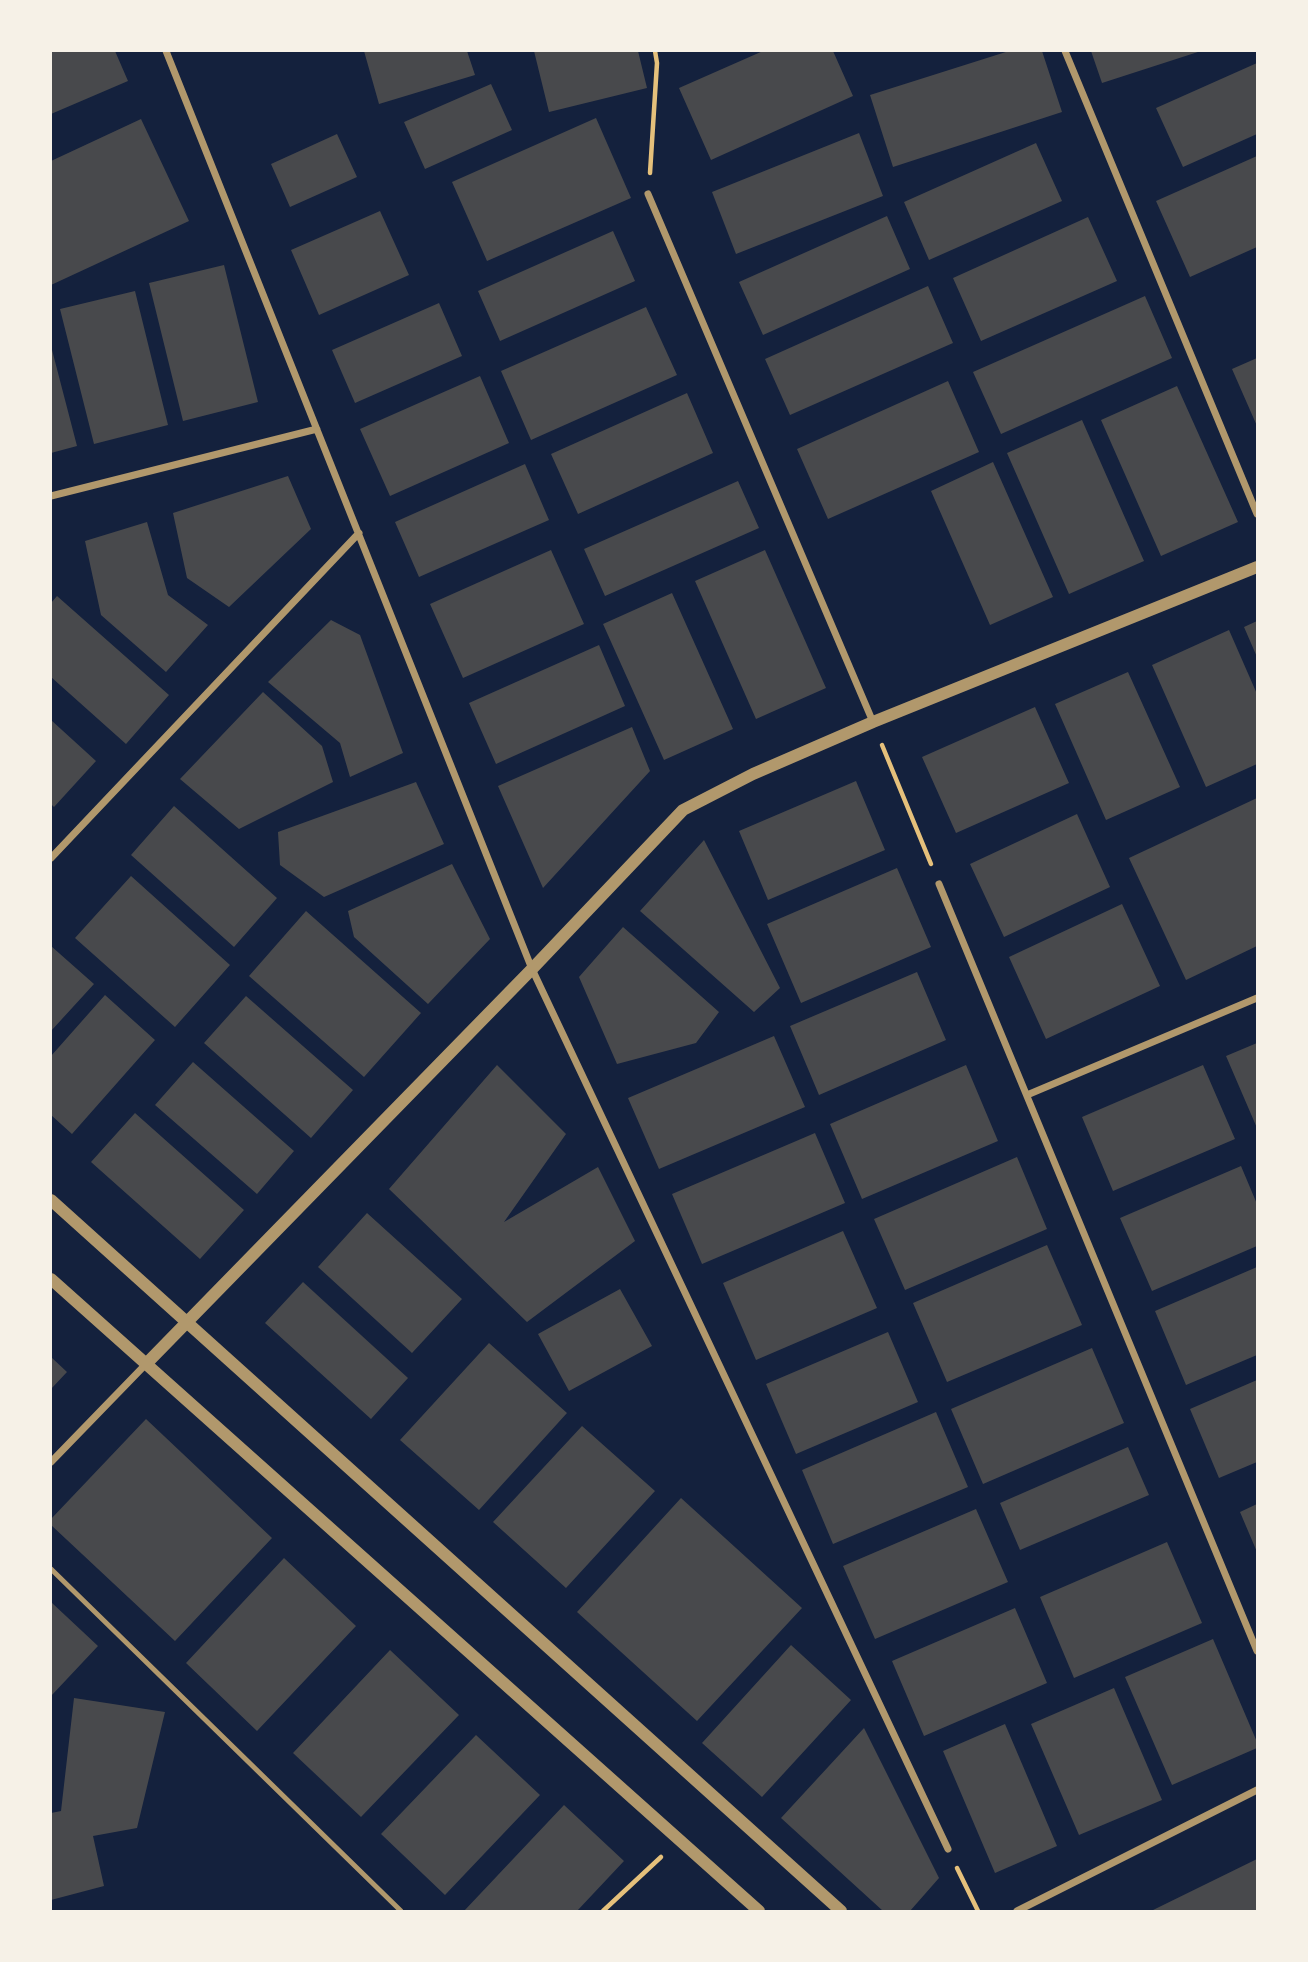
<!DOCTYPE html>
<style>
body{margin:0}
#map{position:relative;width:1308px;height:1962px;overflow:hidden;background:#14213d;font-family:"PT Sans Narrow",sans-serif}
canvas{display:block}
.frame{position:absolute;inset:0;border:52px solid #f6f1e7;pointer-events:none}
</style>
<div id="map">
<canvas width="1308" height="1962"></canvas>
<div class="frame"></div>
</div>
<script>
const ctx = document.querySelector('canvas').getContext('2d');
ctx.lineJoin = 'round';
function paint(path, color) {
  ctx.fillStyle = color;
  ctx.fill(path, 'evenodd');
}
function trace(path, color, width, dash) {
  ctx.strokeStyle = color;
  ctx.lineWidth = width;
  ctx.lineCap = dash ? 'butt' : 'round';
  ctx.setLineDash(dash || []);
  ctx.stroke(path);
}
paint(new Path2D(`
 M 51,51 L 115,51 L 128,81 L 51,114 Z
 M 364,51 L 467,51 L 475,75 L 379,104 Z
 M 534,51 L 638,51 L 647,88 L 549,112 Z
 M 763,51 L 833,51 L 853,96 L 711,160 L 679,88 Z
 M 1009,51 L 1042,51 L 1062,112 L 893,167 L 870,95 Z
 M 1091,51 L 1201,51 L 1102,83 Z
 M 1257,63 L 1257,134 L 1183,167 L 1156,108 Z
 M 491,84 L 512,130 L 425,169 L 404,122 Z
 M 596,118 L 631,198 L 487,261 L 452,182 Z
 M 141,119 L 189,221 L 51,285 L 51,161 Z
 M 859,133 L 883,196 L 736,254 L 712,192 Z
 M 337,134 L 357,177 L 290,207 L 271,164 Z
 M 1036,143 L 1062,201 L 929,260 L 904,202 Z
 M 1257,156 L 1257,247 L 1190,277 L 1156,201 Z
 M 380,211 L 409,275 L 319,315 L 291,250 Z
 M 887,216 L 910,269 L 763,335 L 739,282 Z
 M 1088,217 L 1117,281 L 981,341 L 953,278 Z
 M 613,231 L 635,281 L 500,341 L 478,291 Z
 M 224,265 L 258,402 L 183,421 L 149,283 Z
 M 928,286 L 953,343 L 790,415 L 765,359 Z
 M 135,291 L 168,425 L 94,444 L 60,309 Z
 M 1145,296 L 1172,358 L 1001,434 L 973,372 Z
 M 439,303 L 462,356 L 355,403 L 332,350 Z
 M 646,307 L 677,375 L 531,440 L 501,371 Z
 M 51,346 L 77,446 L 51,453 Z
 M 1257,358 L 1257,426 L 1232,369 Z
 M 480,376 L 509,443 L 390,496 L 360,429 Z
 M 948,381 L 979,452 L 828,519 L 797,449 Z
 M 1177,386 L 1238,522 L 1161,556 L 1101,420 Z
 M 687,393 L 713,453 L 578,514 L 551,454 Z
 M 1082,420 L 1144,561 L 1069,594 L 1007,453 Z
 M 993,462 L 1053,597 L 990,625 L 931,491 Z
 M 525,464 L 549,520 L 419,577 L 395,522 Z
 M 288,476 L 311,529 L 229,607 L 187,578 L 173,513 Z
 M 738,481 L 759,528 L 605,596 L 584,549 Z
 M 147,522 L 168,595 L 208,625 L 166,672 L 101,615 L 85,541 Z
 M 551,550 L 584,624 L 463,678 L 430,604 Z
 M 765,550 L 826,688 L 756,719 L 695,581 Z
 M 672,593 L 733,729 L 664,760 L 603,624 Z
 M 57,596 L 169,695 L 126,744 L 51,677 L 51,603 Z
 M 331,620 L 360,635 L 403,753 L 350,777 L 340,743 L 268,682 Z
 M 1257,621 L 1257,657 L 1244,627 Z
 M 1229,630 L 1257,694 L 1257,764 L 1206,787 L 1152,665 Z
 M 599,645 L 625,706 L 496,764 L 469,703 Z
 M 1128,672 L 1180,787 L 1106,820 L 1055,704 Z
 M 263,692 L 322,746 L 333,782 L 239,829 L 180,779 Z
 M 1035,707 L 1069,783 L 956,833 L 922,757 Z
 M 51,720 L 96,761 L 54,807 L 51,804 Z
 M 632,727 L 650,771 L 543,888 L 498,786 Z
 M 856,781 L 885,850 L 768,900 L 739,831 Z
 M 416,782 L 444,844 L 324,897 L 280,865 L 278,832 Z
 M 1257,798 L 1257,946 L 1186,980 L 1129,858 Z
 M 174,806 L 277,898 L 234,947 L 131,855 Z
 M 1077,814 L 1110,887 L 1004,937 L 970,864 Z
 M 704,840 L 780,988 L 754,1012 L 640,911 Z
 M 452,864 L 490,939 L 428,1004 L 354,937 L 348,911 Z
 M 897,868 L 931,947 L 801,1003 L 767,924 Z
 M 131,876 L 230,965 L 175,1027 L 75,938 Z
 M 1122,904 L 1160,986 L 1046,1039 L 1009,957 Z
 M 306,911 L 421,1013 L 364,1077 L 249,976 Z
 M 623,927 L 719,1012 L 696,1043 L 617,1064 L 579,977 Z
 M 51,946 L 94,984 L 51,1031 Z
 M 917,972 L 946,1040 L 819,1095 L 790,1026 Z
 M 105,995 L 155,1040 L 72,1134 L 51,1115 L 51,1056 Z
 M 246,996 L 353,1090 L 311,1138 L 204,1043 Z
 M 774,1036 L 805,1107 L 659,1169 L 628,1098 Z
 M 1257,1043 L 1257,1128 L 1226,1056 Z
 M 193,1062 L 294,1151 L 257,1194 L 155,1105 Z
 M 497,1065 L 566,1134 L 504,1222 L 598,1167 L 635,1241 L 527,1322 L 389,1189 Z
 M 966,1065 L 998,1141 L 862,1199 L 830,1124 Z
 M 1203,1065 L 1235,1139 L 1113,1191 L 1082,1117 Z
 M 135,1113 L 244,1210 L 200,1259 L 91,1162 Z
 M 815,1133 L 845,1203 L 702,1264 L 672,1194 Z
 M 1017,1157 L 1047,1229 L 905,1290 L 874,1219 Z
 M 1241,1166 L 1257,1204 L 1257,1246 L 1152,1291 L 1120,1218 Z
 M 367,1213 L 462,1299 L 412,1353 L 318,1267 Z
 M 843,1231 L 877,1308 L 756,1360 L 723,1283 Z
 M 1047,1245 L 1082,1325 L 947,1382 L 913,1303 Z
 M 1257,1267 L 1257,1355 L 1186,1385 L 1155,1311 Z
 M 303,1282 L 408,1378 L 371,1419 L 265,1323 Z
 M 620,1289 L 652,1346 L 569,1391 L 538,1334 Z
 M 888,1332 L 918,1402 L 796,1454 L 766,1384 Z
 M 489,1343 L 567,1413 L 479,1510 L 400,1440 Z
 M 1092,1348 L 1124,1423 L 983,1484 L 951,1409 Z
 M 51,1357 L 67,1372 L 51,1389 Z
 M 1257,1380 L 1257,1462 L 1219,1478 L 1190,1409 Z
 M 936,1412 L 968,1487 L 833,1544 L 802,1470 Z
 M 146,1419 L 272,1538 L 175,1641 L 51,1525 L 51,1519 Z
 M 582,1426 L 655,1491 L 566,1588 L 493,1522 Z
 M 1128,1447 L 1149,1495 L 1020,1550 L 1000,1503 Z
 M 681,1498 L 802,1608 L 697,1721 L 577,1612 Z
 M 1257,1504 L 1257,1552 L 1240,1512 Z
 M 976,1509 L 1008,1582 L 875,1639 L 843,1566 Z
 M 1167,1542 L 1202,1623 L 1074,1678 L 1040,1597 Z
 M 284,1558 L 356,1626 L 257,1731 L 186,1663 Z
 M 51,1602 L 98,1646 L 51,1696 Z
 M 1015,1608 L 1047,1683 L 924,1736 L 892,1661 Z
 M 1213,1639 L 1257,1742 L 1257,1748 L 1172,1785 L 1125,1677 Z
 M 791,1645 L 851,1700 L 762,1797 L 702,1743 Z
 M 390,1650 L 459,1715 L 361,1817 L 293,1753 Z
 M 1114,1688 L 1162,1800 L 1079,1835 L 1031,1724 Z
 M 74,1698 L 165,1712 L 137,1828 L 93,1836 L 104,1886 L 51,1900 L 51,1813 L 61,1811 Z
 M 1005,1724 L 1057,1846 L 995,1873 L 943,1751 Z
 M 864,1728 L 939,1878 L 910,1911 L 883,1911 L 781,1818 Z
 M 476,1735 L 540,1795 L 445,1895 L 381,1834 Z
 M 564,1805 L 624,1861 L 577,1911 L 464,1911 Z
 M 1257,1859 L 1257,1911 L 1151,1911 Z`), '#48494c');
trace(new Path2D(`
 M 650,173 L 657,63 L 655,51
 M 882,745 L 931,864
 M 957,1868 L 978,1911
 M 603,1911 L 661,1857`), '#e5c07b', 4.5);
trace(new Path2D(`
 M 51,1569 L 401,1911`), '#b1986c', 5);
trace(new Path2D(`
 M 166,51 L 532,969 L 948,1849
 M 1065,51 L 1257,514
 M 648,194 L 873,722
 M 51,496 L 317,429
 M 51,858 L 359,533
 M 939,884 L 1257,1651
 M 1027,1095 L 1257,998
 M 51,1462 L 147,1363
 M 1017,1911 L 1257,1790`), '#b1986c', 7);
trace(new Path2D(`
 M 51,1200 L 841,1911
 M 51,1279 L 759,1911
 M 147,1363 L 532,969 L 683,810 L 753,774 L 873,722 L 1257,567`), '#b1986c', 12);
</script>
